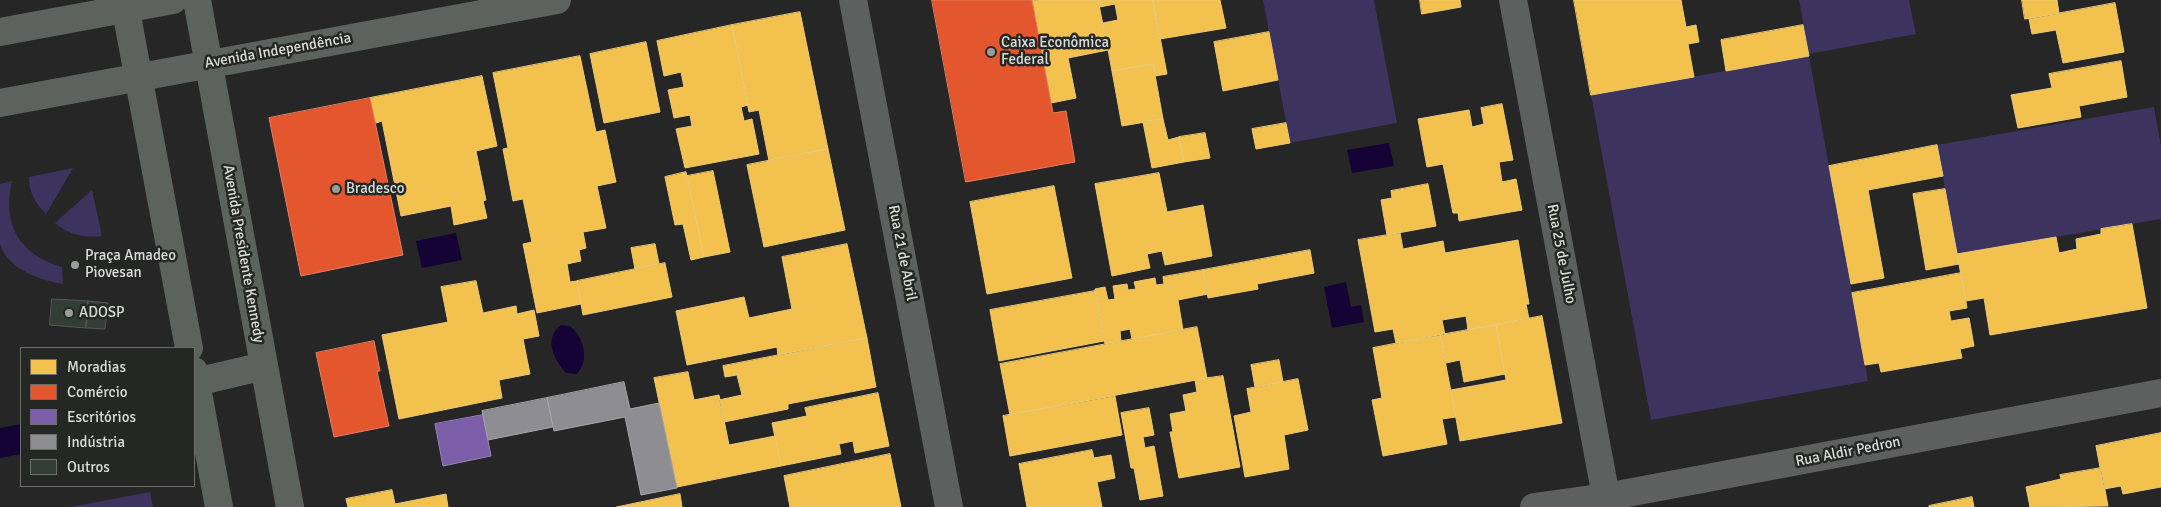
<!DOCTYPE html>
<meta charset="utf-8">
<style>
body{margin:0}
#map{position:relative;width:2161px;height:507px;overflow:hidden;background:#252625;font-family:Signika,sans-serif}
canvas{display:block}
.legend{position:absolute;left:20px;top:347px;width:175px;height:140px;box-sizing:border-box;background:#242724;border:1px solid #6c6f6c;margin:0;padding:6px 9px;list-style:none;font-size:15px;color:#d9dcd9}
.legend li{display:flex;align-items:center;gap:10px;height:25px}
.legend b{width:25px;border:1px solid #6c6f6c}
</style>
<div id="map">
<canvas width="2161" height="507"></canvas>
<ul class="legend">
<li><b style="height:14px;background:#f2c14e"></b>Moradias</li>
<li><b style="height:14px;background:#e4572e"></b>Comércio</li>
<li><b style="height:14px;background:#7b5ea7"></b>Escritórios</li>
<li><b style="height:14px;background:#8d8d92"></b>Indústria</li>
<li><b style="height:14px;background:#323e35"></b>Outros</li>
</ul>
</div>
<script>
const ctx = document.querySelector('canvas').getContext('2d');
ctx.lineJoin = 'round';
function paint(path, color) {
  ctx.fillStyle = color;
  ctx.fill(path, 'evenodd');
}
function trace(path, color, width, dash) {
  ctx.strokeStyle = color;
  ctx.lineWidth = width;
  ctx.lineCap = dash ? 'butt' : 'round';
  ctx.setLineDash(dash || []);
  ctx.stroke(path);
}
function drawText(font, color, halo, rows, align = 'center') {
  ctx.font = font + ' Signika,sans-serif';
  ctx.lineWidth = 5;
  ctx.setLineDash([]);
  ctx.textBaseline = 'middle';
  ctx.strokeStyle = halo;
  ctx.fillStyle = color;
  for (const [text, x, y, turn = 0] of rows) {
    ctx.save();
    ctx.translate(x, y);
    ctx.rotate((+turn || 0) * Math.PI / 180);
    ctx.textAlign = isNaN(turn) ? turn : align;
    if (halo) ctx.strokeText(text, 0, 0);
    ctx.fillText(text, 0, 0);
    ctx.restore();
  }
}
paint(new Path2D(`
 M 1263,0 L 1374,0 L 1397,123 L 1290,143 Z
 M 1799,0 L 1909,0 L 1916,34 L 1809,54 Z
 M 1809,56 L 1868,381 L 1651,420 L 1591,95 Z
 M 2154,107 L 2161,146 L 2161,219 L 1957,254 L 1937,145 Z
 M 73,168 L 46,214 C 35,203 29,192 29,177 Z
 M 12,181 C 2,224 19,255 62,267 L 63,284 C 42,281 5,268 0,243 C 0,228 0,201 0,184 Z
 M 92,190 L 102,236 C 83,238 70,235 55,223 Z
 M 150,492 L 153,507 L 70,507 Z`), '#3d335f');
paint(new Path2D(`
 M 1389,143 L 1394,166 L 1352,173 L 1347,150 Z
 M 456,233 L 462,260 L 422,268 L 416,241 Z
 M 1346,282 L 1351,307 L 1361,305 L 1364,322 L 1332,328 L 1324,287 Z
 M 561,325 L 570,326 C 584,337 590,360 577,374 L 566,373 C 554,360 543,338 561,325 Z
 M 21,424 L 21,454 L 0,458 L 0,428 Z`), '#160336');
const homes = new Path2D(`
 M 1038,0 L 1098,0 L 1108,50 L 1068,58 L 1076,98 L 1051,103 L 1032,1 Z
 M 1098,0 L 1153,0 L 1167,74 L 1155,76 L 1153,64 L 1112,71 L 1103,23 L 1118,20 L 1115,4 L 1100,7 Z
 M 1153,0 L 1220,0 L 1226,28 L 1160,39 Z
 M 1420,0 L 1460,0 L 1461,7 L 1422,14 Z
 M 1574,0 L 1681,0 L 1686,27 L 1696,25 L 1699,42 L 1688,44 L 1694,77 L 1591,95 Z
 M 2022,0 L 2057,0 L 2059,13 L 2025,19 Z
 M 2115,3 L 2124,52 L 2063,63 L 2056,30 L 2032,34 L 2029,19 Z
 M 800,12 L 828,149 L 769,161 L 759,110 L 749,112 L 732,25 Z
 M 732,25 L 748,105 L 741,107 L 744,121 L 752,119 L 759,154 L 685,168 L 676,129 L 692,126 L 690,115 L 674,118 L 668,90 L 684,87 L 681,72 L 664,76 L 657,41 Z
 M 1803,25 L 1809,56 L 1726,71 L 1721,40 Z
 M 1269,32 L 1278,80 L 1223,91 L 1214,42 Z
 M 646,42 L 660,112 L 604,123 L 590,54 Z
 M 580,56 L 596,132 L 605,130 L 616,182 L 597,186 L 606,228 L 583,232 L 586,248 L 579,250 L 581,261 L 567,264 L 570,282 L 577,281 L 581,304 L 537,313 L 523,244 L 532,242 L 523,199 L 513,201 L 503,149 L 508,148 L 493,73 Z
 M 2121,61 L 2127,97 L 2079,106 L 2081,117 L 2018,128 L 2011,95 L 2052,88 L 2049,74 Z
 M 1153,64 L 1163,119 L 1122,126 L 1112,71 Z
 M 482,76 L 497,146 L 476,151 L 486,200 L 483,201 L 487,218 L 454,225 L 451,206 L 401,216 L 382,121 L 376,123 L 370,98 Z
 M 1502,104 L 1513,160 L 1499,162 L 1502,182 L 1516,179 L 1522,210 L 1459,221 L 1458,213 L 1453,213 L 1443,164 L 1427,167 L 1418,119 L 1469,110 L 1472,127 L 1484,124 L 1481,108 Z
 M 1163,119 L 1168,140 L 1179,137 L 1184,162 L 1152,168 L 1143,122 Z
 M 1286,123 L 1290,143 L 1256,149 L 1252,129 Z
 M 1205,133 L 1210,158 L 1184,162 L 1179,137 Z
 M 1937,145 L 1943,176 L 1868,190 L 1884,278 L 1851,284 L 1829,166 Z
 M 828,149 L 845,230 L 764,247 L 747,165 Z
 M 713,171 L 730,252 L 704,257 L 687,176 Z
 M 686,172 L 704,257 L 691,260 L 683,224 L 675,225 L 665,177 Z
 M 1159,173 L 1167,212 L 1203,205 L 1212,256 L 1165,265 L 1162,251 L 1147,254 L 1150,268 L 1112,276 L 1095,184 Z
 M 1428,184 L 1436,226 L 1387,235 L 1381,200 L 1392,198 L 1391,191 Z
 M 1054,186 L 1072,278 L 987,294 L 970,202 Z
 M 1945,189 L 1959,264 L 1926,270 L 1913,194 Z
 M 2132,224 L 2147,308 L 1990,335 L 1984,298 L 1966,301 L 1957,254 L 2056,237 L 2059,253 L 2077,249 L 2076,239 L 2101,234 L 2101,229 Z
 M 1400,233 L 1403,249 L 1443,241 L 1445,253 L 1518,240 L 1529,304 L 1526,304 L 1529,319 L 1468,330 L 1466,316 L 1442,320 L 1445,335 L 1396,343 L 1393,329 L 1375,332 L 1358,240 Z
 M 655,244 L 659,264 L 635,269 L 631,248 Z
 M 847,244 L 867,338 L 778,356 L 777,347 L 687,365 L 676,311 L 744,297 L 749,318 L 792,309 L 782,257 Z
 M 1310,250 L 1314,273 L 1257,284 L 1258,289 L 1208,298 L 1203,270 Z
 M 665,263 L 672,297 L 583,315 L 577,281 Z
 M 1203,270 L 1208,294 L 1178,300 L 1183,330 L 1132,339 L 1130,329 L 1120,331 L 1121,341 L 1105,344 L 1095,289 L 1105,287 L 1108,300 L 1115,299 L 1113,286 L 1127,284 L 1128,290 L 1136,289 L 1134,282 L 1155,278 L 1156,285 L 1164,284 L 1163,277 Z
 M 1961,273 L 1967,308 L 1949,311 L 1951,321 L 1969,318 L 1974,346 L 1960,349 L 1962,358 L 1881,372 L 1879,363 L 1865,365 L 1852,293 Z
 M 476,281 L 483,313 L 516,306 L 517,314 L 534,310 L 539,336 L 523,339 L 530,374 L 499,380 L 502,398 L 399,419 L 382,335 L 448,322 L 441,287 Z
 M 1095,291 L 1104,341 L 999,361 L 990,310 Z
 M 1542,316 L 1562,423 L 1460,441 L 1451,390 L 1506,380 L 1496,325 Z
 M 1496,325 L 1505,374 L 1464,382 L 1460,360 L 1446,363 L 1440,335 Z
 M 1197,327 L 1207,378 L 1010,415 L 1000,364 Z
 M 1440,335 L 1456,417 L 1442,419 L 1447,444 L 1383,456 L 1372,400 L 1382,398 L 1373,348 Z
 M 867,338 L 876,387 L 788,404 L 788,409 L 724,422 L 719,400 L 742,395 L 737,375 L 725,377 L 723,366 Z
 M 1279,360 L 1283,382 L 1255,387 L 1251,365 Z
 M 688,372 L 694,400 L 719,395 L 729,445 L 775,436 L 781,466 L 677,487 L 654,378 Z
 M 1223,376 L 1240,467 L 1179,478 L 1170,432 L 1173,432 L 1170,414 L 1186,411 L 1183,395 L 1197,392 L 1195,380 Z
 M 1298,379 L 1308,430 L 1284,435 L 1289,469 L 1245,477 L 1234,416 L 1251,412 L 1247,389 Z
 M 878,393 L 889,446 L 855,453 L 853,441 L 839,444 L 841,454 L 781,466 L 772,423 L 807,416 L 805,408 Z
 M 1115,396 L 1122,435 L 1010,456 L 1003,416 Z
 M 1149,408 L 1154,435 L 1143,437 L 1145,448 L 1154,446 L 1163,496 L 1140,500 L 1134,468 L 1131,468 L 1121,413 Z
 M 2161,433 L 2161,487 L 2123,494 L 2121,486 L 2104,489 L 2096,446 Z
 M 1092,450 L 1094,458 L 1111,455 L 1115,478 L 1097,482 L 1102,507 L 1027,507 L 1019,464 Z
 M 890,454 L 901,507 L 790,507 L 784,476 Z
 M 2101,468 L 2108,506 L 2030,507 L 2026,487 L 2061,479 L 2060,475 Z
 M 392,490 L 395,504 L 446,494 L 448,507 L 348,507 L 346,499 Z
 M 680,494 L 682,507 L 617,507 Z
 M 1972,497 L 1974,507 L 1929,507 L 1929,506 Z`);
paint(homes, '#f2c14e');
trace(homes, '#eac978', 1);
const shops = new Path2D(`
 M 932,0 L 1032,0 L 1053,113 L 1066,111 L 1075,162 L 966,182 Z
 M 370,98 L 403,255 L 301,276 L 269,118 Z
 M 374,341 L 380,371 L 377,371 L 389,426 L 334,437 L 316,353 Z`);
paint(shops, '#e4572e');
trace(shops, '#e17f61', 1);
const offices = new Path2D(`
 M 483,415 L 491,456 L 443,466 L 435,424 Z`);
paint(offices, '#7b5ea7');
trace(offices, '#9784b6', 1);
const industry = new Path2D(`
 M 624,382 L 630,409 L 659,403 L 677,488 L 641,495 L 625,417 L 554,431 L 547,398 Z
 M 547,398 L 553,427 L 488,440 L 482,411 Z`);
paint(industry, '#8d8d92');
trace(industry, '#a4a5a7', 1);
const building = new Path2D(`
 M 52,299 L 88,301 L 86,328 L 50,325 Z
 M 88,301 L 108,303 L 105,329 L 86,328 Z`);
paint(building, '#323e35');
trace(building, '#575857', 1);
trace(new Path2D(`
 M 853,0 L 949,507
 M 1513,0 L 1608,507
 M 1534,507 L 1606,497 L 2161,393`), '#5e605f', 28);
trace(new Path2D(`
 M 124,0 L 189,348
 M 197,0 L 290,507
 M 0,32 L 173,0
 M 0,103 L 557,0
 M 194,371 L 219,507
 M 196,382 L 264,366`), '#5c625d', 28);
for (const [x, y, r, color] of [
 [991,52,5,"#9a9c9a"],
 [336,189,5,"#9a9c9a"],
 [75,265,5,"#9a9c9a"],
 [69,313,5,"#9a9c9a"]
]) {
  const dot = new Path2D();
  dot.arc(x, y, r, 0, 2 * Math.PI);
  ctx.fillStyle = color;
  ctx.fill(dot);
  trace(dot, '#242724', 2);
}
drawText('15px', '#d9dcd9', '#242724', [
 ["Caixa Econômica",1001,43],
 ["Federal",1001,60],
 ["Bradesco",346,189],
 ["Praça Amadeo",85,256],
 ["Piovesan",85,273],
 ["ADOSP",79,313]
], 'left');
drawText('15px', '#d9dcd9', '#242724', [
 ["Avenida Independência",278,51,-10],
 ["Rua 21 de Abril",902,253,79],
 ["Avenida Presidente Kennedy",243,254,80],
 ["Rua 25 de Julho",1561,254,79],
 ["Rua Aldir Pedron",1848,452,-11]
]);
</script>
